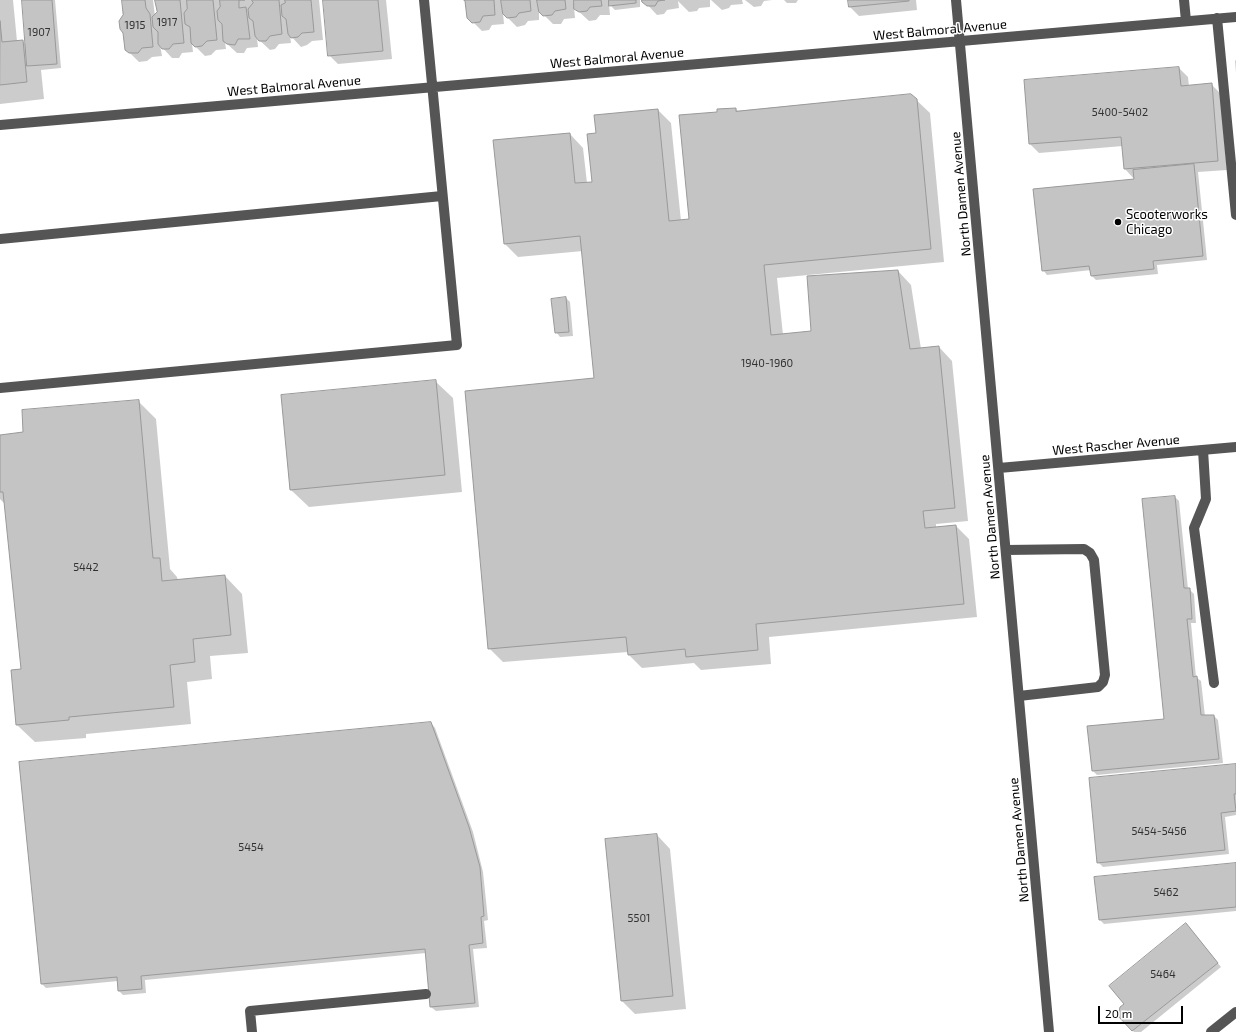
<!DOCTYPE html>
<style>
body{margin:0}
#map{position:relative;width:1236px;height:1032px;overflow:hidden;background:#fff;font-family:"Exo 2",sans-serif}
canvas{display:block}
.scale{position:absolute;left:1098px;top:1006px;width:85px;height:18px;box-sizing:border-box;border:2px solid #000;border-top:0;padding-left:5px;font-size:12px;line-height:14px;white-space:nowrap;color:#000;-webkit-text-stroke:3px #fff;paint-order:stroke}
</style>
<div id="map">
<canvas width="1236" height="1032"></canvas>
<div class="scale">20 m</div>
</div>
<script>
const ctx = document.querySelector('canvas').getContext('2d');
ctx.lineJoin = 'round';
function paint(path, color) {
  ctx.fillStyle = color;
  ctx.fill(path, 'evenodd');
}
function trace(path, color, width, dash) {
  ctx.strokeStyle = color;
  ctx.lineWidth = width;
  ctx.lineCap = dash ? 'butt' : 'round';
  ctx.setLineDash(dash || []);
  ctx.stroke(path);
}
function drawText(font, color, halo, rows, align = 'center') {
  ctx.font = font + ' "Exo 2",sans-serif';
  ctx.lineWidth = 3;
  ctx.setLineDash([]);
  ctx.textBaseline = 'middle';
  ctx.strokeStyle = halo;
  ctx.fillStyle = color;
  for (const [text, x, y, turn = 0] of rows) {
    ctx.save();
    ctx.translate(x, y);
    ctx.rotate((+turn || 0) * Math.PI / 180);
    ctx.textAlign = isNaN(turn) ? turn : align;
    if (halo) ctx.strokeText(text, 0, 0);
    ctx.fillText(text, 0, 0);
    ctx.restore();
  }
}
paint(new Path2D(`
 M 0,0 L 13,0 L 17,41 L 22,41 L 27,45 L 23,0 L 55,0 L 61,68 L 41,70 L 44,99 L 0,104 Z
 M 123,0 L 153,0 L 155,16 L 158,13 L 156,0 L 319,0 L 323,40 L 312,41 L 307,45 L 301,47 L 290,35 L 291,43 L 279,44 L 275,49 L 270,50 L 257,38 L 258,47 L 247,48 L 244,53 L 237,53 L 225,42 L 226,49 L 216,50 L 211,55 L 205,56 L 192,43 L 193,52 L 182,53 L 179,58 L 172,58 L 160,45 L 162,56 L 152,57 L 147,61 L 139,62 L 126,49 Z
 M 324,0 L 386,0 L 392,59 L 338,64 L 329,55 Z
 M 464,0 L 573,0 L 573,3 L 575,3 L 575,0 L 640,0 L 640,7 L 615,10 L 609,4 L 610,15 L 600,15 L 596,20 L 589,21 L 574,7 L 575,18 L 564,19 L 561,24 L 553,24 L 539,10 L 539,20 L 528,21 L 525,25 L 517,27 L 503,13 L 504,24 L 492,25 L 489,30 L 482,31 L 468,17 L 466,2 Z
 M 643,0 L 710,0 L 710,7 L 699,8 L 697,11 L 689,12 L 678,1 L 679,8 L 667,10 L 664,14 L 657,15 Z
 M 711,0 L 742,0 L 743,4 L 731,5 L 729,8 L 722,10 Z
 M 745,0 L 772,0 L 764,1 L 761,6 L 754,7 Z
 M 784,0 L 798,0 L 796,3 L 787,3 Z
 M 849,0 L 916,0 L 917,10 L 859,16 L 850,7 Z
 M 1236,60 L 1236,73 L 1235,61 Z
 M 1179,68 L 1188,77 L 1189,87 L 1211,84 L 1220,93 L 1227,170 L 1198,172 L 1207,260 L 1157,265 L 1158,274 L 1096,280 L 1092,276 L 1091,270 L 1047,275 L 1043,270 L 1135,180 L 1125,169 L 1123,146 L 1039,153 L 1030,144 L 1025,81 Z
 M 911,95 L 930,113 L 944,262 L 808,275 L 809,277 L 898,271 L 911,285 L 921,349 L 939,347 L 952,361 L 968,521 L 936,524 L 936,528 L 956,526 L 969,539 L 977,617 L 769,637 L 771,664 L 701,670 L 694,663 L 642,668 L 629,655 L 628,652 L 503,662 L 489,648 L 595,379 L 583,251 L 518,257 L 505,244 L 570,134 L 583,148 L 587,183 L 593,182 L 597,133 L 658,110 L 671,123 L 681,221 L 690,220 L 718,113 L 736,109 L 739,112 ZM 808,275 L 812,332 L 783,335 L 777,278 Z
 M 566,298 L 570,302 L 573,336 L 560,337 L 556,332 Z
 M 435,381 L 453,398 L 462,492 L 309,507 L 291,490 Z
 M 138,401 L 156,419 L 170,569 L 177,577 L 178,581 L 225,576 L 242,594 L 248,653 L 210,656 L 212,679 L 187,682 L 191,724 L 86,734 L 86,738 L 35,742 L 17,725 L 22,670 L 5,504 L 0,499 L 0,436 L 24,433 Z
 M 1175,497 L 1179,501 L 1188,589 L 1189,589 L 1194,594 L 1196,623 L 1191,623 L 1196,677 L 1201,681 L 1205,716 L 1214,716 L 1218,720 L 1223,763 L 1097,775 L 1093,771 L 1165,719 Z
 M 431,723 L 435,728 L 473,832 L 483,872 L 488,920 L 484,921 L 487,948 L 473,949 L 479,1007 L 436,1011 L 431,1007 L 426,953 L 145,980 L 146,993 L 123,995 L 119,991 L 118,981 L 46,988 L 42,984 Z
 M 1236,765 L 1236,815 L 1225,817 L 1229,854 L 1103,867 L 1098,862 Z
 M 657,835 L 670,849 L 686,1009 L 635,1014 L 622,1001 Z
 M 1236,864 L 1236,911 L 1104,924 L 1100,920 Z
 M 1190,929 L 1221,967 L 1141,1032 L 1134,1032 L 1119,1016 L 1125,1004 Z`), '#0003');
const building = new Path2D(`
 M 22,0 L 52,0 L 57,64 L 27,66 Z
 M 122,0 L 145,0 L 146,8 L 150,14 L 153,47 L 142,48 L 138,53 L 129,53 L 125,50 L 123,33 L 120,29 L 119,21 L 123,15 Z
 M 155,0 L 180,0 L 184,43 L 173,44 L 169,49 L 162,49 L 158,44 L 158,32 L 153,27 L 152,17 L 157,12 Z
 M 187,0 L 213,0 L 217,40 L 207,41 L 202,46 L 195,47 L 191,43 L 190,27 L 185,24 L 184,13 L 187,9 Z
 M 220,0 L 245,0 L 239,0 L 239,8 L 246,7 L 250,39 L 238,39 L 235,45 L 227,44 L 223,41 L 222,24 L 218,20 L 217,11 L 220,7 Z
 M 252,0 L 279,0 L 282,34 L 270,36 L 266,41 L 259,41 L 255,36 L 253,21 L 249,18 L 248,9 L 253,3 Z
 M 285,0 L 311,0 L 314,32 L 302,33 L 298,37 L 291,38 L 288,34 L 286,19 L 282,16 L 281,5 L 285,3 Z
 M 323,0 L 378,0 L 383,51 L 328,56 Z
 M 464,0 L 494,0 L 495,15 L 483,16 L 480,22 L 472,23 L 467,18 L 465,1 Z
 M 501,0 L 530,0 L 531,11 L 519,13 L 516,17 L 507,18 L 503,14 Z
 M 537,0 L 565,0 L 566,9 L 555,11 L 552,15 L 543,16 L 539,12 Z
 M 574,0 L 601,0 L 602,6 L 590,7 L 587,11 L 579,12 L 574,9 Z
 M 609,0 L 636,0 L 636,3 L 609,6 Z
 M 642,0 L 665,0 L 658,1 L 655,6 L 647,6 L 642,2 Z
 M 848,0 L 909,0 L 909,1 L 849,7 Z
 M 0,21 L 2,42 L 23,40 L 27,82 L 0,85 Z
 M 1179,67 L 1181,86 L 1212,83 L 1218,161 L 1124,169 L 1121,137 L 1029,144 L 1024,80 Z
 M 911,94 L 917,99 L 931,249 L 764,265 L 771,335 L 811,331 L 807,276 L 898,270 L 910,349 L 939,346 L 955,508 L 923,511 L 925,528 L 956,525 L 964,604 L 756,624 L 758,650 L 686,657 L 685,649 L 628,655 L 626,637 L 488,649 L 465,391 L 594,378 L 580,236 L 504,244 L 493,140 L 570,133 L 575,183 L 592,182 L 587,134 L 596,133 L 594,115 L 658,109 L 669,221 L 689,219 L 679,115 L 717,112 L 717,109 L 736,108 L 736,111 Z
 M 1194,164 L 1203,256 L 1153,261 L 1154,269 L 1091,276 L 1089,266 L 1042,271 L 1033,189 L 1134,179 L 1133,170 Z
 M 566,297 L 569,332 L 555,333 L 551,299 Z
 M 436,380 L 445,475 L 290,490 L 281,395 Z
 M 139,400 L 153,558 L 160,558 L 162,581 L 225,575 L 231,635 L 193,639 L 195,662 L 170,665 L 174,707 L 69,717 L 69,720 L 16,725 L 11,670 L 21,669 L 3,492 L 0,492 L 0,435 L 23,432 L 22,410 Z
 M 1175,496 L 1184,588 L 1190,588 L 1192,619 L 1187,619 L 1193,677 L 1197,676 L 1201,715 L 1214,715 L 1219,759 L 1092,771 L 1087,726 L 1164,719 L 1142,499 Z
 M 431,722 L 469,827 L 480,867 L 484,916 L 481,917 L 483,943 L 469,945 L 475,1003 L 430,1007 L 425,949 L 141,976 L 142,989 L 118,991 L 117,977 L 41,984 L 19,762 Z
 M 1236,764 L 1236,794 L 1234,794 L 1236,811 L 1221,813 L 1225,850 L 1097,863 L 1089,778 Z
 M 657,834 L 673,996 L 621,1001 L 605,839 Z
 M 1236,863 L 1236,907 L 1099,920 L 1094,877 Z
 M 1186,923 L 1218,963 L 1132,1031 L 1118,1016 L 1120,1007 L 1124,1004 L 1109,986 Z`);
paint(building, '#c4c4c4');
trace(building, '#999', 1);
trace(new Path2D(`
 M 956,0 L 1049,1032
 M 1184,0 L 1186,21
 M 1217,18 L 1236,215
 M 0,125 L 1236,17
 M 0,239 L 442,196
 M 0,388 L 457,345 L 424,0
 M 1203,450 L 1206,499 L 1194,528 L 1214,683
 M 999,468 L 1236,447
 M 1006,550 L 1084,549 L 1090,553 L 1094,560 L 1105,675 L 1103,682 L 1098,687 L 1019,696
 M 252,1032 L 250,1011 L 426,994
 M 1211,1032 L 1236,1012`), '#555', 10);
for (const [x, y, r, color] of [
 [1118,222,4,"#000"]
]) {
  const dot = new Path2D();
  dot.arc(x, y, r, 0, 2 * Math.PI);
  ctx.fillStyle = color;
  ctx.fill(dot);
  trace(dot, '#fff', 1.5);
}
drawText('11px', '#313131', null, [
 ["1917",167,22],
 ["1915",135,25],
 ["1907",39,32],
 ["5400-5402",1120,112],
 ["1940-1960",767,363],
 ["5442",86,567],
 ["5454-5456",1159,831],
 ["5454",251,847],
 ["5462",1166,892],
 ["5501",639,918],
 ["5464",1163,974]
]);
drawText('13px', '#000', '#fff', [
 ["West Balmoral Avenue",940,30,-5],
 ["West Balmoral Avenue",617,58,-5],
 ["West Balmoral Avenue",294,86,-5],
 ["North Damen Avenue",961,194,-95],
 ["West Rascher Avenue",1116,445,-5],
 ["North Damen Avenue",990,517,-95],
 ["North Damen Avenue",1019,840,-95]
]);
drawText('13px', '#000', '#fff', [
 ["Scooterworks",1126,215],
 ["Chicago",1126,230]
], 'left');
</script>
